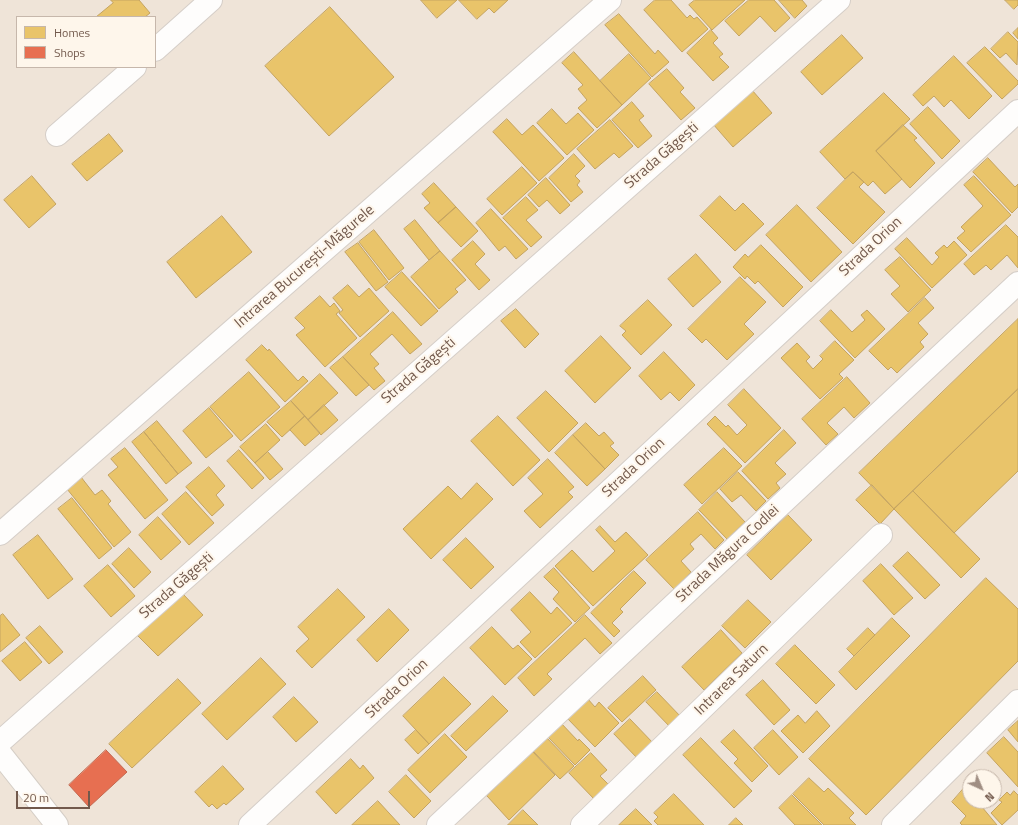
<!DOCTYPE html>
<meta charset="utf-8">
<style>
body{margin:0}
#map{position:relative;width:1018px;height:825px;overflow:hidden;background:#f6f1ea;font-family:"Titillium Web",sans-serif}
canvas{display:block}
.legend{position:absolute;left:16px;top:16px;width:140px;height:52px;box-sizing:border-box;background:#fef6eb;border:1px solid #c6b7ab;margin:0;padding:5px 7px;list-style:none;font-size:12px;color:#72594c}
.legend li{display:flex;align-items:center;gap:8px;height:20px}
.legend b{width:20px;border:1px solid #c6b7ab}
.north{position:absolute;left:962px;top:769px;width:40px;height:40px;box-sizing:border-box;background:#fef6eb;border:1px solid #c6b7ab;border-radius:50%;rotate:136deg;font-size:11px;font-weight:700;line-height:16px;text-align:center;color:#72594c}
.north::after{content:'';display:block;margin:auto;width:14px;height:18px;background:#a08e83;clip-path:polygon(50% 0,100% 100%,50% 72%,0 100%)}
.scale{position:absolute;left:16px;top:791px;width:74px;height:18px;box-sizing:border-box;border:2px solid #72594c;border-top:0;padding-left:5px;font-size:12px;line-height:14px;white-space:nowrap;color:#72594c;-webkit-text-stroke:3px #fef6eb;paint-order:stroke}
</style>
<div id="map">
<canvas width="1018" height="825"></canvas>
<ul class="legend">
<li><b style="height:11px;background:#e9c46a"></b>Homes</li>
<li><b style="height:11px;background:#e76f51"></b>Shops</li>
</ul>
<div class="north">N</div>
<div class="scale">20 m</div>
</div>
<script>
const ctx = document.querySelector('canvas').getContext('2d');
ctx.lineJoin = 'round';
function paint(path, color) {
  ctx.fillStyle = color;
  ctx.fill(path, 'evenodd');
}
function trace(path, color, width, dash) {
  ctx.strokeStyle = color;
  ctx.lineWidth = width;
  ctx.lineCap = dash ? 'butt' : 'round';
  ctx.setLineDash(dash || []);
  ctx.stroke(path);
}
function drawText(font, color, halo, rows, align = 'center') {
  ctx.font = font + ' "Titillium Web",sans-serif';
  ctx.lineWidth = 4;
  ctx.setLineDash([]);
  ctx.textBaseline = 'middle';
  ctx.strokeStyle = halo;
  ctx.fillStyle = color;
  for (const [text, x, y, turn = 0] of rows) {
    ctx.save();
    ctx.translate(x, y);
    ctx.rotate((+turn || 0) * Math.PI / 180);
    ctx.textAlign = isNaN(turn) ? turn : align;
    if (halo) ctx.strokeText(text, 0, 0);
    ctx.fillText(text, 0, 0);
    ctx.restore();
  }
}
paint(new Path2D(`
 M 0,0 L 1018,0 L 1018,825 L 0,825 ZM 17,17 L 155,17 L 155,67 L 17,67 ZM 970,777 L 994,777 L 994,801 L 970,801 Z`), '#efe4d8');
const homes = new Path2D(`
 M 111,0 L 139,0 L 150,13 L 145,17 L 96,17 L 113,3 Z
 M 421,0 L 457,0 L 437,18 Z
 M 459,0 L 508,0 L 494,13 L 489,8 L 477,19 Z
 M 655,0 L 671,0 L 687,18 L 690,15 L 694,19 L 697,17 L 708,29 L 682,52 L 644,10 Z
 M 695,0 L 745,0 L 712,30 L 689,5 Z
 M 749,0 L 774,0 L 790,18 L 775,32 L 760,16 L 739,36 L 725,21 Z
 M 779,0 L 802,0 L 807,6 L 795,18 Z
 M 1005,0 L 1018,0 L 1018,5 L 1014,9 Z
 M 330,7 L 394,77 L 329,136 L 265,66 Z
 M 619,14 L 655,54 L 658,50 L 669,62 L 652,77 L 605,25 Z
 M 1018,28 L 1018,39 L 1013,33 Z
 M 711,30 L 718,38 L 713,43 L 723,54 L 719,57 L 729,67 L 713,81 L 687,53 Z
 M 1008,32 L 1018,42 L 1017,65 L 1006,53 L 1000,58 L 991,49 Z
 M 842,35 L 863,58 L 822,95 L 801,72 Z
 M 985,47 L 1018,81 L 1018,84 L 1002,99 L 967,63 Z
 M 574,52 L 622,105 L 597,128 L 578,108 L 587,100 L 578,89 L 583,85 L 562,63 Z
 M 629,54 L 651,78 L 622,105 L 600,81 Z
 M 954,56 L 992,96 L 969,119 L 951,100 L 944,107 L 934,96 L 923,106 L 913,95 Z
 M 667,69 L 684,88 L 680,92 L 695,108 L 681,120 L 649,84 Z
 M 752,90 L 772,113 L 733,147 L 713,124 Z
 M 884,93 L 910,119 L 876,151 L 902,179 L 885,194 L 873,181 L 868,186 L 853,172 L 845,179 L 820,152 Z
 M 632,102 L 644,116 L 639,120 L 652,136 L 638,148 L 612,120 Z
 M 928,107 L 960,141 L 942,159 L 910,124 Z
 M 552,109 L 566,124 L 578,113 L 594,130 L 567,155 L 537,123 Z
 M 507,119 L 522,135 L 533,125 L 564,158 L 539,181 L 493,132 Z
 M 610,120 L 633,146 L 619,158 L 614,153 L 595,169 L 577,149 Z
 M 903,125 L 917,138 L 914,140 L 935,163 L 910,188 L 876,151 Z
 M 109,134 L 123,151 L 87,181 L 72,164 Z
 M 574,154 L 585,166 L 575,176 L 580,181 L 577,185 L 583,192 L 571,202 L 549,178 Z
 M 988,158 L 1015,187 L 1018,184 L 1018,207 L 1012,213 L 973,172 Z
 M 522,167 L 537,183 L 502,215 L 487,199 Z
 M 853,172 L 864,182 L 859,187 L 885,212 L 853,244 L 817,208 Z
 M 32,176 L 56,204 L 29,228 L 4,200 Z
 M 974,176 L 1011,215 L 971,252 L 957,238 L 965,231 L 961,227 L 983,206 L 964,185 Z
 M 546,178 L 570,205 L 560,214 L 547,200 L 539,207 L 528,195 Z
 M 434,183 L 456,207 L 438,223 L 424,208 L 430,203 L 422,194 Z
 M 720,196 L 735,211 L 743,203 L 764,224 L 735,251 L 700,216 Z
 M 526,197 L 538,210 L 526,220 L 542,237 L 531,247 L 503,218 Z
 M 797,205 L 842,252 L 811,282 L 766,235 Z
 M 456,207 L 478,231 L 461,247 L 438,223 Z
 M 491,209 L 528,249 L 516,259 L 505,246 L 499,251 L 476,223 Z
 M 222,216 L 252,252 L 196,298 L 167,262 Z
 M 415,220 L 440,251 L 429,260 L 404,229 Z
 M 1006,225 L 1018,237 L 1018,268 L 1007,255 L 991,270 L 986,265 L 974,275 L 964,264 Z
 M 374,230 L 404,268 L 389,280 L 359,242 Z
 M 907,238 L 932,265 L 939,257 L 935,253 L 944,245 L 947,248 L 954,241 L 967,255 L 932,288 L 895,249 Z
 M 473,241 L 485,254 L 475,264 L 490,280 L 479,290 L 452,260 Z
 M 358,243 L 388,282 L 376,291 L 345,252 Z
 M 761,245 L 803,287 L 783,307 L 758,281 L 755,284 L 747,276 L 745,279 L 733,267 L 745,254 L 748,257 Z
 M 440,251 L 466,280 L 455,289 L 458,292 L 439,309 L 411,277 Z
 M 696,254 L 721,282 L 693,307 L 668,279 Z
 M 900,257 L 931,290 L 908,312 L 891,294 L 900,286 L 885,270 Z
 M 402,272 L 438,311 L 421,326 L 385,287 Z
 M 740,277 L 766,302 L 744,324 L 754,334 L 727,360 L 706,339 L 702,343 L 688,329 Z
 M 348,285 L 359,297 L 369,288 L 389,311 L 360,337 L 339,313 L 343,310 L 333,298 Z
 M 320,296 L 330,307 L 334,303 L 340,311 L 336,314 L 357,338 L 325,367 L 296,335 L 305,328 L 295,318 Z
 M 925,298 L 934,308 L 918,323 L 928,334 L 920,342 L 924,347 L 897,373 L 891,367 L 888,370 L 869,351 Z
 M 648,300 L 672,325 L 641,355 L 622,335 L 626,331 L 620,326 Z
 M 516,309 L 539,334 L 525,348 L 501,321 Z
 M 831,310 L 852,332 L 865,320 L 861,315 L 867,310 L 885,329 L 855,358 L 820,321 Z
 M 393,312 L 422,344 L 410,354 L 392,334 L 370,354 L 379,364 L 374,368 L 385,381 L 374,390 L 343,357 Z
 M 1018,319 L 1018,389 L 894,509 L 859,473 Z
 M 601,336 L 631,368 L 595,403 L 565,371 Z
 M 835,341 L 854,360 L 839,374 L 843,378 L 820,399 L 781,358 L 797,343 L 810,357 L 806,361 L 813,369 L 823,359 L 820,356 Z
 M 262,345 L 268,351 L 269,349 L 298,381 L 303,376 L 308,381 L 285,402 L 246,360 Z
 M 664,352 L 695,385 L 679,401 L 670,392 L 661,400 L 639,376 Z
 M 343,357 L 369,385 L 356,396 L 330,368 Z
 M 249,372 L 280,407 L 241,441 L 210,407 Z
 M 320,374 L 338,393 L 308,420 L 291,401 Z
 M 847,377 L 870,403 L 854,418 L 844,407 L 827,423 L 838,434 L 826,445 L 802,419 Z
 M 744,389 L 781,428 L 745,463 L 707,424 L 715,416 L 726,427 L 728,425 L 737,435 L 747,425 L 728,405 Z
 M 1018,389 L 1018,471 L 954,533 L 913,491 Z
 M 546,391 L 578,423 L 549,452 L 517,418 Z
 M 291,401 L 305,416 L 282,437 L 267,422 Z
 M 324,405 L 338,420 L 321,435 L 308,420 Z
 M 209,408 L 233,436 L 206,458 L 183,431 Z
 M 305,416 L 320,433 L 305,446 L 290,430 Z
 M 498,416 L 540,460 L 513,486 L 471,441 Z
 M 157,421 L 192,463 L 178,474 L 144,432 Z
 M 586,423 L 599,436 L 604,432 L 614,443 L 610,446 L 619,455 L 605,469 L 573,435 Z
 M 266,424 L 280,440 L 255,463 L 240,447 Z
 M 784,430 L 796,443 L 775,463 L 786,474 L 776,483 L 780,488 L 768,499 L 742,471 Z
 M 144,432 L 178,474 L 166,484 L 132,442 Z
 M 573,435 L 605,469 L 587,486 L 555,453 Z
 M 125,448 L 168,500 L 145,519 L 108,475 L 118,467 L 111,459 Z
 M 724,448 L 742,466 L 702,504 L 684,485 Z
 M 239,450 L 264,478 L 252,489 L 227,461 Z
 M 268,452 L 283,469 L 270,480 L 255,463 Z
 M 548,459 L 574,487 L 568,492 L 573,497 L 540,528 L 524,511 L 543,494 L 528,478 Z
 M 209,467 L 225,486 L 216,495 L 224,505 L 212,516 L 186,487 Z
 M 738,472 L 766,501 L 756,511 L 741,495 L 732,502 L 720,489 Z
 M 81,477 L 95,495 L 102,490 L 111,501 L 108,504 L 131,532 L 114,547 L 67,489 Z
 M 477,483 L 493,499 L 431,559 L 403,529 L 448,486 L 461,499 Z
 M 872,485 L 894,509 L 880,524 L 856,500 Z
 M 913,491 L 980,559 L 961,578 L 894,509 Z
 M 186,492 L 214,523 L 189,545 L 162,514 Z
 M 717,492 L 745,522 L 727,539 L 699,510 Z
 M 72,498 L 112,548 L 99,559 L 58,509 Z
 M 698,512 L 724,540 L 715,549 L 701,534 L 690,544 L 694,549 L 681,561 L 691,572 L 674,589 L 646,560 Z
 M 788,515 L 812,540 L 771,580 L 747,555 Z
 M 158,517 L 181,542 L 161,560 L 139,535 Z
 M 600,526 L 615,542 L 626,532 L 648,555 L 593,606 L 555,566 L 572,550 L 593,572 L 615,551 L 596,530 Z
 M 38,535 L 73,579 L 48,599 L 13,555 Z
 M 466,538 L 494,567 L 471,589 L 443,560 Z
 M 129,548 L 151,572 L 134,588 L 112,564 Z
 M 908,552 L 940,585 L 925,599 L 893,566 Z
 M 881,564 L 913,598 L 894,615 L 863,581 Z
 M 108,565 L 135,596 L 111,617 L 84,586 Z
 M 554,568 L 590,608 L 575,622 L 553,599 L 559,592 L 544,577 Z
 M 634,571 L 646,583 L 620,609 L 623,612 L 612,623 L 620,631 L 614,637 L 591,613 Z
 M 986,578 L 1018,609 L 1018,661 L 866,815 L 809,759 Z
 M 338,589 L 365,617 L 312,668 L 296,651 L 309,639 L 298,627 Z
 M 530,592 L 551,614 L 557,607 L 572,623 L 535,658 L 520,642 L 531,632 L 511,610 Z
 M 183,594 L 203,615 L 158,656 L 138,636 Z
 M 748,600 L 771,622 L 745,648 L 722,626 Z
 M 389,609 L 409,630 L 377,662 L 357,640 Z
 M 3,614 L 20,635 L 0,652 L 0,616 Z
 M 585,615 L 612,643 L 600,654 L 585,638 L 547,674 L 552,679 L 534,696 L 518,678 Z
 M 892,618 L 910,636 L 856,690 L 839,672 Z
 M 40,626 L 63,652 L 49,664 L 26,638 Z
 M 492,627 L 513,649 L 518,645 L 532,659 L 505,685 L 470,648 Z
 M 868,628 L 875,635 L 854,656 L 847,649 Z
 M 721,630 L 742,653 L 704,690 L 682,667 Z
 M 25,642 L 42,662 L 20,681 L 2,661 Z
 M 795,645 L 835,685 L 816,704 L 776,664 Z
 M 261,658 L 286,684 L 227,740 L 202,714 Z
 M 643,676 L 656,690 L 622,722 L 608,708 Z
 M 444,677 L 471,704 L 429,744 L 403,716 Z
 M 178,679 L 201,703 L 132,768 L 109,744 Z
 M 763,680 L 790,710 L 774,725 L 746,695 Z
 M 657,692 L 682,718 L 671,728 L 646,702 Z
 M 493,696 L 508,711 L 466,751 L 451,736 Z
 M 294,697 L 318,722 L 296,742 L 273,717 Z
 M 587,698 L 595,707 L 599,702 L 619,723 L 595,747 L 567,718 Z
 M 817,711 L 830,726 L 803,753 L 781,731 L 798,715 L 805,723 Z
 M 630,719 L 654,744 L 638,759 L 614,734 Z
 M 1018,721 L 1018,742 L 1008,730 Z
 M 560,722 L 578,741 L 579,739 L 590,750 L 575,765 L 546,735 Z
 M 416,730 L 429,744 L 418,754 L 405,740 Z
 M 734,730 L 768,766 L 752,782 L 734,763 L 738,759 L 721,742 Z
 M 773,730 L 798,757 L 779,775 L 754,748 Z
 M 445,734 L 467,757 L 430,793 L 408,770 Z
 M 545,736 L 574,766 L 560,779 L 531,749 Z
 M 1004,737 L 1018,752 L 1018,787 L 987,753 Z
 M 701,738 L 752,791 L 734,808 L 683,755 Z
 M 533,752 L 555,775 L 509,820 L 487,796 Z
 M 591,753 L 607,770 L 600,776 L 610,786 L 595,800 L 569,773 Z
 M 351,759 L 360,769 L 363,765 L 374,778 L 336,814 L 316,792 Z
 M 223,766 L 244,789 L 226,805 L 224,803 L 217,809 L 212,804 L 209,807 L 195,792 Z
 M 406,775 L 431,801 L 414,818 L 389,792 Z
 M 809,778 L 824,792 L 828,788 L 854,813 L 849,818 L 856,825 L 824,825 L 793,794 Z
 M 965,787 L 970,793 L 970,801 L 977,801 L 997,825 L 962,825 L 960,823 L 966,816 L 952,802 Z
 M 1014,791 L 1018,795 L 1018,810 L 1002,825 L 991,813 L 1002,802 L 999,800 L 1007,792 L 1010,795 Z
 M 674,794 L 704,825 L 658,825 L 654,821 L 658,817 L 654,813 Z
 M 792,795 L 822,825 L 795,825 L 779,808 Z
 M 378,801 L 400,825 L 352,825 Z
 M 636,809 L 652,825 L 619,825 Z
 M 523,810 L 538,825 L 508,825 Z
 M 736,818 L 743,825 L 729,825 Z`);
paint(homes, '#e9c46a');
trace(homes, '#c5a461', 1);
const shops = new Path2D(`
 M 106,750 L 127,772 L 89,807 L 69,785 Z`);
paint(shops, '#e76f51');
trace(shops, '#c46850', 1);
const minor = new Path2D(`
 M 155,50 L 211,0
 M 57,135 L 135,67
 M 0,534 L 610,0
 M 0,742 L 839,0
 M 250,825 L 1018,111
 M 438,825 L 1018,283
 M 582,825 L 881,535
 M 893,825 L 1018,701`);
const secondary = new Path2D(`
 M 0,753 L 57,825`);
trace(minor, '#d5cec8', 24);
trace(secondary, '#d5cec6', 24);
trace(minor, '#fefdfc', 22);
trace(secondary, '#fefdfc', 22);
drawText('15px', '#72594c', '#fef6eb', [
 ["Strada Găgești",662,156,-41],
 ["Strada Orion",871,247,-43],
 ["Intrarea București-Măgurele",305,267,-41],
 ["Strada Găgești",419,371,-41],
 ["Strada Orion",634,468,-43],
 ["Strada Măgura Codlei",728,554,-43],
 ["Strada Găgești",177,586,-41],
 ["Intrarea Saturn",732,680,-44],
 ["Strada Orion",397,689,-43]
]);
</script>
